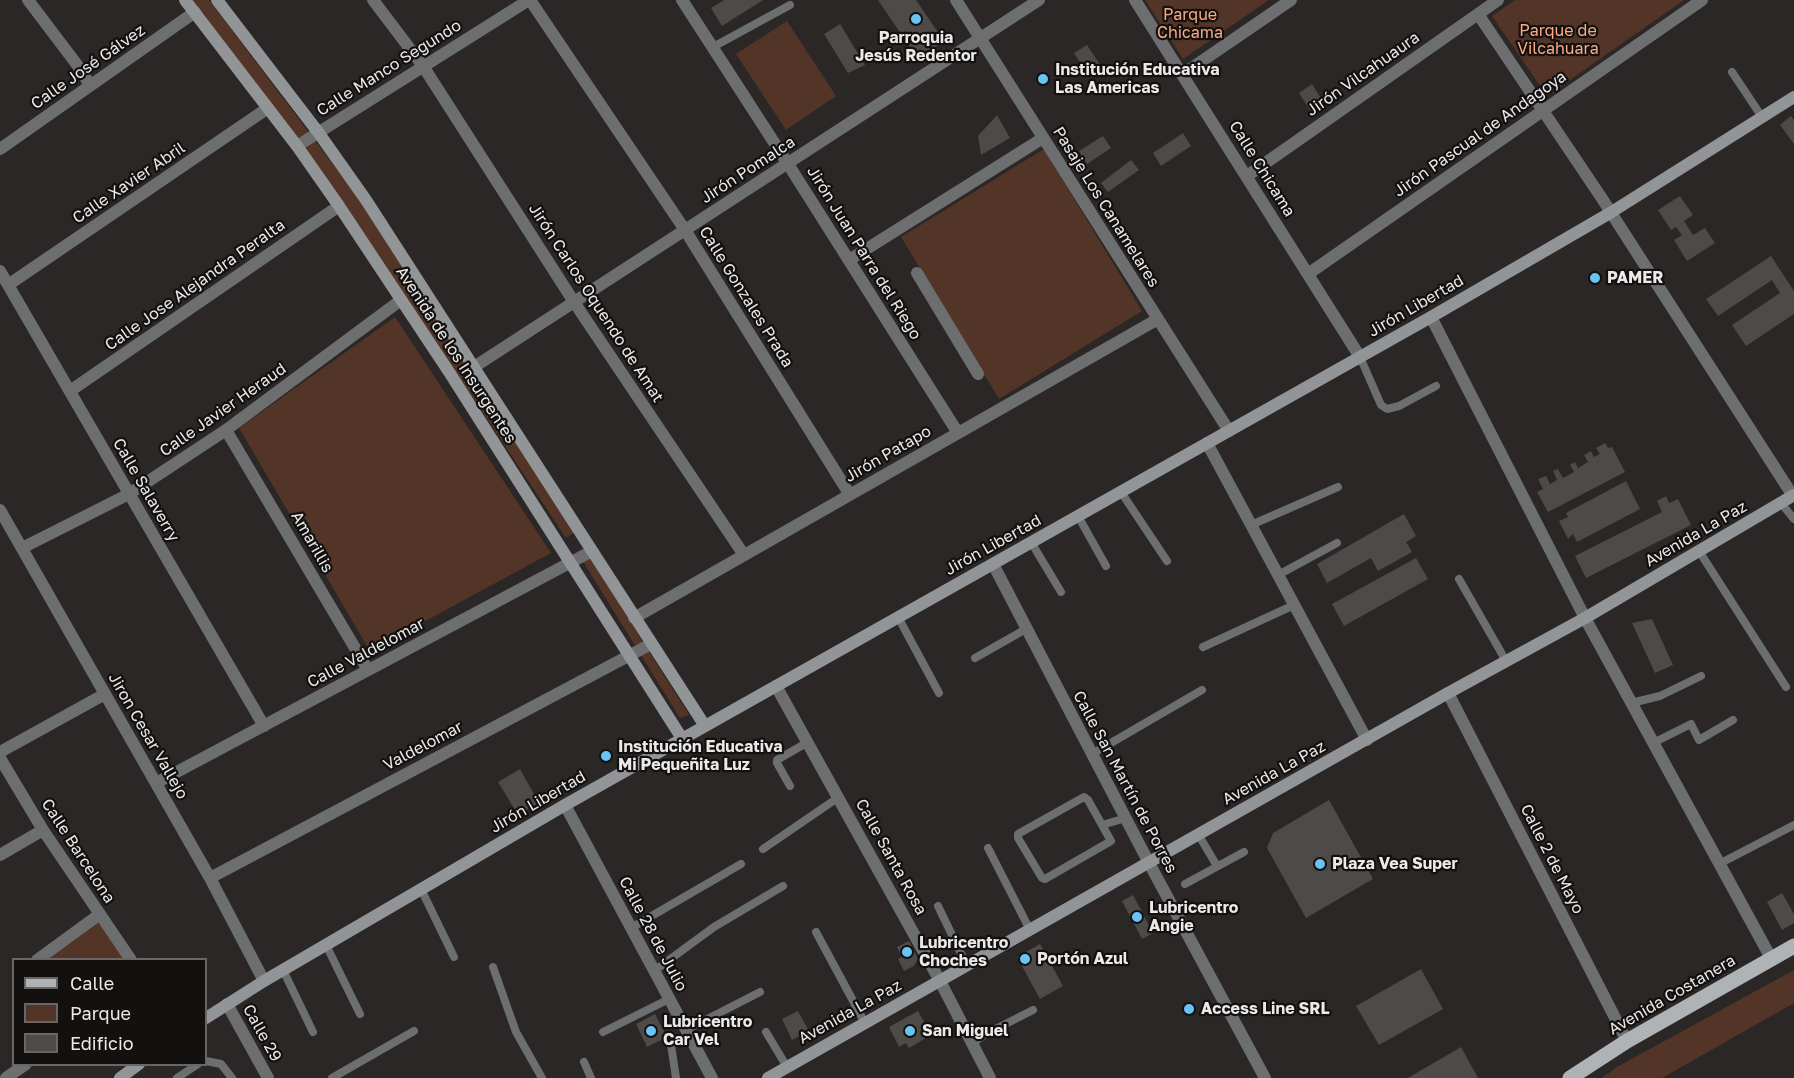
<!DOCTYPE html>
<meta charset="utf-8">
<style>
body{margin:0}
#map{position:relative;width:1794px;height:1078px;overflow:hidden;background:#2b2726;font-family:"Golos Text",sans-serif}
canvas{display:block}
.legend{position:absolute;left:12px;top:958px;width:195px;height:108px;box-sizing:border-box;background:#121110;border:2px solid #696766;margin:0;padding:8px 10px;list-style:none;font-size:18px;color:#ece9e8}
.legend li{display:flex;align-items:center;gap:12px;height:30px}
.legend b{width:30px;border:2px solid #696766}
</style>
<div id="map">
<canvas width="1794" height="1078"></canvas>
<ul class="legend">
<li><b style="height:8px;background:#afb3b5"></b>Calle</li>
<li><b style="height:16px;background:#533527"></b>Parque</li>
<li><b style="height:16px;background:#4e4a48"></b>Edificio</li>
</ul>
</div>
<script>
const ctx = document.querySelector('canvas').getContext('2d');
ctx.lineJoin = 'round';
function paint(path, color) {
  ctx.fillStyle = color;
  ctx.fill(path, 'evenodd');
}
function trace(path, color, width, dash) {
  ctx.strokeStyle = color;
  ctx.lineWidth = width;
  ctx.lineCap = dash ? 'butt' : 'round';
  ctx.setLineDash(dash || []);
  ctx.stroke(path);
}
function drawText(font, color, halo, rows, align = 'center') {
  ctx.font = font + ' "Golos Text",sans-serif';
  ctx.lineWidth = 4.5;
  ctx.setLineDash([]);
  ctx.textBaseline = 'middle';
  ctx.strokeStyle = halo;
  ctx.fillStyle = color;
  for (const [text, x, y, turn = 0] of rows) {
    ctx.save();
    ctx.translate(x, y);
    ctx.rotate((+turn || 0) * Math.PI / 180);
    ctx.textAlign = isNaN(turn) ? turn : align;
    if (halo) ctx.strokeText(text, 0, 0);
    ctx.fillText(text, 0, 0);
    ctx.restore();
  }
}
paint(new Path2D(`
 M 187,0 L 209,0 L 356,195 L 575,532 L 566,538 L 435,340 Z
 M 1145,0 L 1269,0 L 1183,59 Z
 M 1515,0 L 1684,0 L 1547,96 L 1492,16 Z
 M 787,21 L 836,96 L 786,130 L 736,54 Z
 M 1044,149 L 1142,311 L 999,399 L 901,237 Z
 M 395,317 L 551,553 L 370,651 L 239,428 Z
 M 590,558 L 689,715 L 680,718 L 582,560 Z
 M 96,919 L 125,960 L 40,960 Z
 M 1794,970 L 1794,1003 L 1662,1078 L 1602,1078 L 1617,1067 Z`), '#533527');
paint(new Path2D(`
 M 724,0 L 763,0 L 722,26 L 711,8 Z
 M 878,0 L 916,0 L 944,41 L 918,59 Z
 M 840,24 L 865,65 L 848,73 L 824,34 Z
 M 1087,45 L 1101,66 L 1088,75 L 1074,53 Z
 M 1312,84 L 1326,106 L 1313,115 L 1299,93 Z
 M 997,115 L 1010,138 L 981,155 L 978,136 Z
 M 1791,116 L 1794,120 L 1794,144 L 1780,125 Z
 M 1183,133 L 1191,146 L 1161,166 L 1153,153 Z
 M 1103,136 L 1111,148 L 1087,164 L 1079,151 Z
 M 1131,160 L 1139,170 L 1108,192 L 1101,183 Z
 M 1680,196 L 1693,215 L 1684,221 L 1693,235 L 1705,228 L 1715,243 L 1687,261 L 1674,240 L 1682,235 L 1676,227 L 1671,230 L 1658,210 Z
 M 1771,256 L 1794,291 L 1794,314 L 1746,346 L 1732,325 L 1780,293 L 1772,280 L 1718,316 L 1706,299 Z
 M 1605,443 L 1608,448 L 1612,447 L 1625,472 L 1548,512 L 1537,492 L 1543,489 L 1538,479 L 1546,476 L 1550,484 L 1557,480 L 1553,471 L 1558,469 L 1563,478 L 1574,472 L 1570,465 L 1575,462 L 1578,468 L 1588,462 L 1584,455 L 1591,451 L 1594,457 L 1600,454 L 1596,448 Z
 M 1626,481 L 1640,509 L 1577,542 L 1573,534 L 1568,539 L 1559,521 L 1568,517 L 1566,513 Z
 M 1666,496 L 1669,503 L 1678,499 L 1691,525 L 1586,578 L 1575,556 L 1662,512 L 1657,501 Z
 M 1404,514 L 1416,536 L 1406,542 L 1412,552 L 1378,571 L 1371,558 L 1327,583 L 1317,564 Z
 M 1416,558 L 1428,579 L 1344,626 L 1332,604 Z
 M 1652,619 L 1673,665 L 1655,673 L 1632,623 Z
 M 520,769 L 539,803 L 518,815 L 498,782 Z
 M 1329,800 L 1373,879 L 1306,918 L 1267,848 L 1273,833 Z
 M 1782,893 L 1794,914 L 1794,923 L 1782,930 L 1767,902 Z
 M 1133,895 L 1153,933 L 1142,939 L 1122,901 Z
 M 909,941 L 918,959 L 914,966 L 904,971 L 898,959 L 902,957 L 897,947 Z
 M 1040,944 L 1063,986 L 1040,999 L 1017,957 Z
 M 1421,969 L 1443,1009 L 1379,1045 L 1356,1006 Z
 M 798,1011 L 809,1031 L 792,1040 L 782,1019 Z
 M 918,1011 L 931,1035 L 909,1048 L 906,1043 L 899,1047 L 889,1027 Z
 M 655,1014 L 667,1037 L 647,1047 L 636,1024 Z
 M 1461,1047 L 1478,1078 L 1408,1078 Z`), '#4e4a48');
trace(new Path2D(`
 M 713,47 L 790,5
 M 1732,72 L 1762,117
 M 1360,357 L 1381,405 L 1387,409 L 1399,406 L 1436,386
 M 1121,492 L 1167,561
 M 1781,503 L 1794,519
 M 1078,516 L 1106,566
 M 1251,525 L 1338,487
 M 1031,542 L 1061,592
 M 1699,551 L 1786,687
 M 1278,575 L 1337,543
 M 1459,579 L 1506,661
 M 898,617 L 939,693
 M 1203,647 L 1294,605
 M 975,658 L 1026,629
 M 1631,703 L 1660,696 L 1701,676
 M 1653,743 L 1691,724 L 1699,740 L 1733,720
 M 1092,754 L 1202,690
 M 790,786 L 777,763 L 777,760 L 808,742
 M 1084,797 L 1088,800 L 1111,841 L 1045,879 L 1042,878 L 1018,838 L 1018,834 Z
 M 1102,825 L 1126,818
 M 1198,834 L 1217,866
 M 988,848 L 1030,930
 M 763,849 L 839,797
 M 1719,864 L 1794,825
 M 1185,884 L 1244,852
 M 421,889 L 454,957
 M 938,906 L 967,966
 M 631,928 L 741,864
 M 816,932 L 865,1023
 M 326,945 L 360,1014
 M 493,967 L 516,1032 L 542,1078
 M 283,970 L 313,1032
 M 654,971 L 714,927 L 783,886
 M 686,1030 L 760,992
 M 603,1032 L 669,999
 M 766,1032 L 787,1067
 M 670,1038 L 676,1078
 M 973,1043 L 984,1035 L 1033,1010
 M 206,1061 L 221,1064 L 232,1078
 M 584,1062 L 591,1078
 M 177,1078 L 198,1064
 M 332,1078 L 414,1031`), '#6c6e6f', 8);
trace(new Path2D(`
 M 28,0 L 78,66 L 90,85
 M 373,0 L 423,66 L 574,302 L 744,555
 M 530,0 L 685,230 L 850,495
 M 682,0 L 788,164 L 958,433
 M 956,0 L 1229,431
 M 1135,0 L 1360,357
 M 1478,14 L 1601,197 L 1793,496
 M 1183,74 L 1291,0
 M 297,146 L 529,0
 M 0,149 L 195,12
 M 1247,176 L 1498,0
 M 849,260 L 1043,138
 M 0,271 L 264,726
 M 917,273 L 978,374
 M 1308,274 L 1702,0
 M 8,285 L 268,108
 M 1431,317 L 1585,618 L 1771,958
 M 474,367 L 1039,0
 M 70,391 L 339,206
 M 226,430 L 368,670
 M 1207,443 L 1367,740
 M 0,510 L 210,878 L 264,981
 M 22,548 L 129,494 L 226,430 L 401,300
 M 993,564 L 1149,863 L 1265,1078
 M 634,618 L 1158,319
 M 776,686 L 940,981 L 990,1078
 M 1448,693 L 1627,1041
 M 0,752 L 105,694
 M 0,758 L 43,830 L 131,960
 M 156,783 L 592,551
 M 565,805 L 712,1078
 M 0,855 L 43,830
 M 210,878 L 651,644
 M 37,960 L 100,914
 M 227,1004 L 268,1078
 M 6,1078 L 26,1064`), '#6c6e6f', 12);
trace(new Path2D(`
 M 185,0 L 297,146 L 339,206 L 451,375 L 683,740
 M 217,0 L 318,132 L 366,200 L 705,726
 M 206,1018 L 264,981 L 565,805 L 1431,317 L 1610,213 L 1794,97
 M 120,1078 L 139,1064
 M 768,1078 L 1448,693 L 1585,618 L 1794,495`), '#929597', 12);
trace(new Path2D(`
 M 1570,1078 L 1627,1041 L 1794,946`), '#afb3b5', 15);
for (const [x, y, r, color] of [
 [916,19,6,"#69c4f1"],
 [1043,79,6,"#69c4f1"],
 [1595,278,6,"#69c4f1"],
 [606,756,6,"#69c4f1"],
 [1320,864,6,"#69c4f1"],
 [1137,917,6,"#69c4f1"],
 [907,952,6,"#69c4f1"],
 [1025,959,6,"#69c4f1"],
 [1189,1009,6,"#69c4f1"],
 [651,1031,6,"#69c4f1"],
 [910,1031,6,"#69c4f1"]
]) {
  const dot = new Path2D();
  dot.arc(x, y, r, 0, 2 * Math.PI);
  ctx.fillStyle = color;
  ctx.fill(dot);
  trace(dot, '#121110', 2);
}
drawText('16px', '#fdaa84', '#121110', [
 ["Parque",1190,15],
 ["Chicama",1190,33],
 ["Parque de",1558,31],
 ["Vilcahuara",1558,49]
]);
drawText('bold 16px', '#ece9e8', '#121110', [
 ["Parroquia",916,38,"center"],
 ["Jesús Redentor",916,56,"center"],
 ["Institución Educativa",1055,70],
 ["Las Americas",1055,88],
 ["PAMER",1607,278],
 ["Institución Educativa",618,747],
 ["Mi Pequeñita Luz",618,765],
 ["Plaza Vea Super",1332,864],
 ["Lubricentro",1149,908],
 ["Angie",1149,926],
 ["Lubricentro",919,943],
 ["Choches",919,961],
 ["Portón Azul",1037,959],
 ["Access Line SRL",1201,1009],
 ["Lubricentro",663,1022],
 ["Car Vel",663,1040],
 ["San Miguel",922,1031]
], 'left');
drawText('16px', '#ece9e8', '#121110', [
 ["Calle José Gálvez",88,67,-35],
 ["Calle Manco Segundo",389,68,-32],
 ["Jirón Vilcahuaura",1363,74,-35],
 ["Jirón Pascual de Andagoya",1480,134,-35],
 ["Calle Chicama",1262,169,58],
 ["Jirón Pomalca",748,170,-33],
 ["Calle Xavier Abril",129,183,-34],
 ["Pasaje Los Canamelares",1106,207,58],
 ["Jirón Juan Parra del Riego",864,253,58],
 ["Calle Jose Alejandra Peralta",195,285,-35],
 ["Calle Gonzales Prada",746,297,58],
 ["Jirón Carlos Oquendo de Amat",596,303,57],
 ["Jirón Libertad",1416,306,-30],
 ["Avenida de los Insurgentes",456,355,57],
 ["Calle Javier Heraud",223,410,-35],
 ["Jirón Patapo",888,454,-30],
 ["Calle Salaverry",146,490,60],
 ["Avenida La Paz",1696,534,-30],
 ["Amarillis",312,542,60],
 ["Jirón Libertad",993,545,-29],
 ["Calle Valdelomar",366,653,-28],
 ["Jiron Cesar Vallejo",148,736,60],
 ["Valdelomar",423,746,-28],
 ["Avenida La Paz",1274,773,-29],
 ["Calle San Martín de Porres",1125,782,62],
 ["Jirón Libertad",538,802,-30],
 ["Calle Barcelona",78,851,57],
 ["Calle Santa Rosa",891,857,61],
 ["Calle 2 de Mayo",1552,859,63],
 ["Calle 28 de Julio",653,934,62],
 ["Avenida Costanera",1672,995,-30],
 ["Avenida La Paz",850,1012,-29],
 ["Calle 29",262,1033,61]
]);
</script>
